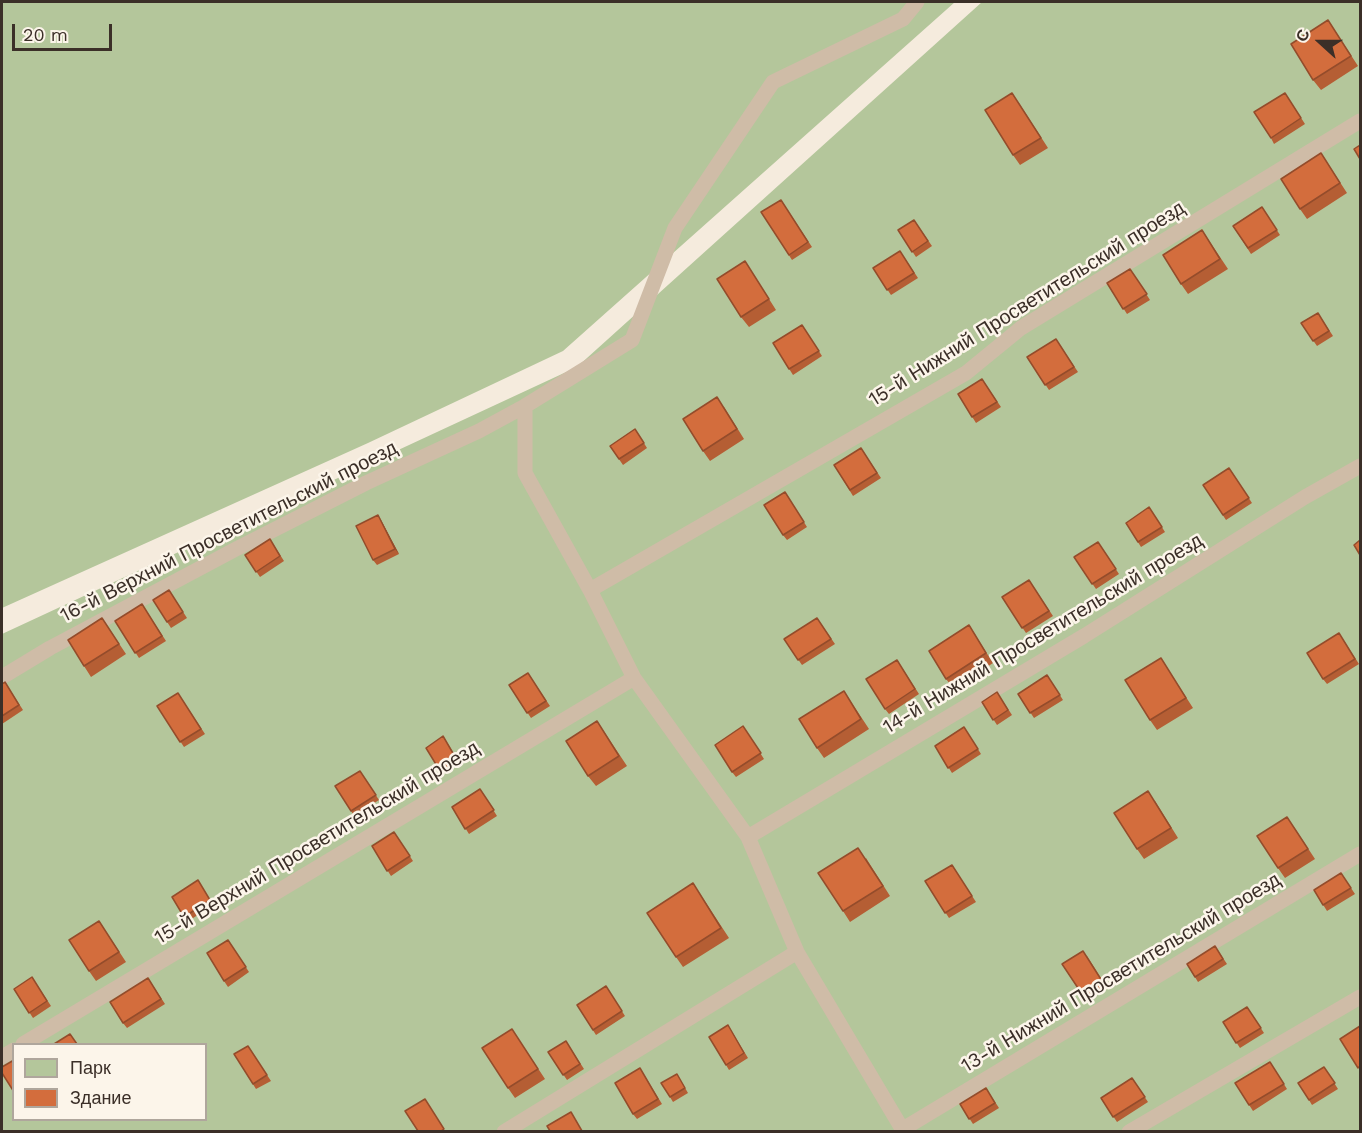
<!DOCTYPE html>
<meta charset="utf-8">
<style>
body{margin:0}
#map{position:relative;width:1362px;height:1133px;overflow:hidden;background:#f5ebdd;font-family:"Work Sans",sans-serif}
canvas{display:block}
.frame{position:absolute;inset:0;border:3px solid #3b2f28;pointer-events:none}
.legend{position:absolute;left:12px;top:1043px;width:195px;height:78px;box-sizing:border-box;background:#fcf5ea;border:2px solid #afa69c;margin:0;padding:8px 10px;list-style:none;font-size:18px;color:#3b2f28}
.legend li{display:flex;align-items:center;gap:12px;height:30px}
.legend b{width:30px;border:2px solid #afa69c}
.north{position:absolute;left:1290px;top:12px;width:60px;height:60px;-webkit-text-stroke:4px #fcf5ea;paint-order:stroke;rotate:291deg;font-size:16px;font-weight:700;line-height:24px;text-align:center;color:#3b2f28}
.north::after{content:'';display:block;margin:auto;width:21px;height:27px;background:#3b2f28;clip-path:polygon(50% 0,100% 100%,50% 72%,0 100%)}
.scale{position:absolute;left:12px;top:24px;width:100px;height:27px;box-sizing:border-box;border:3px solid #3b2f28;border-top:0;padding-left:8px;font-size:18px;line-height:21px;white-space:nowrap;color:#3b2f28;-webkit-text-stroke:4px #fcf5ea;paint-order:stroke}
</style>
<div id="map">
<canvas width="1362" height="1133"></canvas>
<div class="frame"></div>
<ul class="legend">
<li><b style="height:16px;background:#b4c69b"></b>Парк</li>
<li><b style="height:16px;background:#d36d3d"></b>Здание</li>
</ul>
<div class="north">С</div>
<div class="scale">20 m</div>
</div>
<script>
const ctx = document.querySelector('canvas').getContext('2d');
ctx.lineJoin = 'round';
function paint(path, color) {
  ctx.fillStyle = color;
  ctx.fill(path, 'evenodd');
}
function trace(path, color, width, dash) {
  ctx.strokeStyle = color;
  ctx.lineWidth = width;
  ctx.lineCap = dash ? 'butt' : 'round';
  ctx.setLineDash(dash || []);
  ctx.stroke(path);
}
function drawText(font, color, halo, rows, align = 'center') {
  ctx.font = font + ' "Work Sans",sans-serif';
  ctx.lineWidth = 5;
  ctx.setLineDash([]);
  ctx.textBaseline = 'middle';
  ctx.strokeStyle = halo;
  ctx.fillStyle = color;
  for (const [text, x, y, turn = 0] of rows) {
    ctx.save();
    ctx.translate(x, y);
    ctx.rotate((+turn || 0) * Math.PI / 180);
    ctx.textAlign = isNaN(turn) ? turn : align;
    if (halo) ctx.strokeText(text, 0, 0);
    ctx.fillText(text, 0, 0);
    ctx.restore();
  }
}
paint(new Path2D(`
 M 2,2 L 955,2 L 563,351 L 368,443 L 2,608 Z
 M 982,2 L 1360,2 L 1360,1131 L 2,1131 L 2,634 L 577,367 ZM 14,1044 L 206,1044 L 206,1120 L 14,1120 Z`), '#b4c69b');
trace(new Path2D(`
 M 525,406 L 525,473 L 590,590 L 634,678 L 748,837 L 797,952 L 904,1132
 M 590,590 L 966,373 L 1021,328 L 1360,121
 M 2,677 L 50,648 L 236,549 L 366,483 L 479,431 L 525,406 L 632,340 L 675,228 L 773,82 L 903,19 L 917,2
 M 748,837 L 1084,636 L 1305,497 L 1360,466
 M 23,1044 L 634,678
 M 2,1057 L 14,1050
 M 903,1129 L 1360,854
 M 504,1132 L 797,952
 M 1129,1132 L 1360,997`), '#cfbca7', 15);
paint(new Path2D(`
 M 1328,20 L 1358,66 L 1321,90 L 1313,80 Z
 M 1285,93 L 1305,124 L 1274,144 L 1271,138 Z
 M 1019,103 L 1048,148 L 1020,165 L 1013,155 Z
 M 1321,153 L 1347,193 L 1307,219 L 1300,209 Z
 M 781,200 L 812,247 L 792,260 L 761,212 Z
 M 1262,207 L 1280,235 L 1251,254 L 1233,226 Z
 M 914,220 L 932,246 L 916,257 L 898,230 Z
 M 1202,230 L 1228,269 L 1188,294 L 1181,284 Z
 M 900,251 L 918,278 L 891,295 L 873,268 Z
 M 745,261 L 776,310 L 749,327 L 741,317 Z
 M 1130,269 L 1150,300 L 1127,314 L 1107,283 Z
 M 1318,313 L 1333,336 L 1317,346 L 1301,323 Z
 M 802,325 L 822,356 L 793,375 L 773,343 Z
 M 1056,339 L 1078,372 L 1049,390 L 1027,357 Z
 M 982,379 L 1001,407 L 976,423 L 958,394 Z
 M 724,407 L 744,439 L 710,461 L 703,451 Z
 M 635,429 L 647,448 L 623,465 L 610,446 Z
 M 861,448 L 881,478 L 853,496 L 834,465 Z
 M 1229,468 L 1252,503 L 1226,520 L 1203,485 Z
 M 785,492 L 807,527 L 787,540 L 783,535 Z
 M 1149,507 L 1165,532 L 1141,547 L 1126,523 Z
 M 378,515 L 399,554 L 377,565 L 373,560 Z
 M 270,539 L 284,561 L 260,577 L 245,555 Z
 M 1098,542 L 1119,574 L 1096,589 L 1074,557 Z
 M 1029,580 L 1053,616 L 1026,633 L 1002,597 Z
 M 169,590 L 187,618 L 171,628 L 153,600 Z
 M 142,604 L 166,641 L 139,658 L 115,621 Z
 M 102,618 L 126,654 L 91,677 L 84,666 Z
 M 817,618 L 835,644 L 802,665 L 784,639 Z
 M 969,625 L 993,663 L 954,689 L 946,679 Z
 M 1339,633 L 1359,664 L 1327,684 L 1323,679 Z
 M 1161,658 L 1193,708 L 1157,730 L 1150,720 Z
 M 897,660 L 919,694 L 889,714 L 885,709 Z
 M 528,673 L 550,706 L 531,718 L 509,685 Z
 M 1047,675 L 1063,700 L 1034,718 L 1018,694 Z
 M 5,682 L 23,710 L 2,724 L 2,684 Z
 M 844,691 L 869,729 L 824,758 L 817,748 Z
 M 997,692 L 1012,715 L 997,725 L 982,702 Z
 M 178,693 L 205,734 L 184,747 L 157,706 Z
 M 597,721 L 627,766 L 596,786 L 588,776 Z
 M 743,726 L 764,759 L 736,777 L 732,772 Z
 M 964,727 L 981,754 L 952,773 L 935,746 Z
 M 443,736 L 458,760 L 441,771 L 426,748 Z
 M 360,771 L 379,800 L 354,816 L 351,811 Z
 M 480,789 L 497,816 L 469,834 L 452,807 Z
 M 1155,801 L 1178,838 L 1144,859 L 1137,849 Z
 M 1294,827 L 1315,859 L 1285,878 L 1278,868 Z
 M 394,832 L 413,861 L 391,876 L 372,846 Z
 M 866,858 L 890,896 L 850,922 L 843,911 Z
 M 952,865 L 976,902 L 949,918 L 925,881 Z
 M 1341,873 L 1355,894 L 1327,911 L 1314,890 Z
 M 198,880 L 213,905 L 187,922 L 172,897 Z
 M 693,883 L 729,938 L 683,967 L 676,957 Z
 M 99,921 L 126,962 L 96,981 L 89,971 Z
 M 228,940 L 249,972 L 228,987 L 224,981 Z
 M 1215,946 L 1227,964 L 1198,982 L 1187,964 Z
 M 1087,956 L 1106,986 L 1085,1000 L 1062,964 Z
 M 32,977 L 51,1006 L 33,1018 L 14,989 Z
 M 148,978 L 165,1004 L 127,1028 L 123,1023 Z
 M 606,986 L 625,1016 L 596,1035 L 577,1005 Z
 M 1247,1007 L 1264,1033 L 1240,1048 L 1223,1022 Z
 M 728,1025 L 748,1058 L 729,1070 L 726,1065 Z
 M 512,1029 L 545,1079 L 515,1098 L 508,1088 Z
 M 566,1041 L 584,1069 L 567,1080 L 548,1052 Z
 M 248,1046 L 271,1081 L 256,1089 L 234,1054 Z
 M 1270,1062 L 1287,1089 L 1253,1111 L 1235,1083 Z
 M 1324,1067 L 1338,1089 L 1312,1105 L 1309,1100 Z
 M 640,1068 L 662,1104 L 637,1119 L 633,1114 Z
 M 677,1074 L 688,1093 L 673,1102 L 670,1097 Z
 M 1132,1078 L 1148,1102 L 1117,1122 L 1101,1098 Z
 M 986,1088 L 999,1108 L 973,1124 L 960,1104 Z`), '#b55e34');
paint(new Path2D(`
 M 378,515 L 381,520 L 399,554 L 395,549 Z`), '#944c2b');
const building = new Path2D(`
 M 1328,20 L 1351,56 L 1313,80 L 1291,44 Z
 M 1012,93 L 1041,138 L 1013,155 L 985,110 Z
 M 1285,93 L 1301,118 L 1271,138 L 1254,112 Z
 M 1360,145 L 1360,159 L 1354,149 Z
 M 1321,153 L 1340,183 L 1300,209 L 1281,179 Z
 M 781,200 L 808,242 L 789,255 L 761,212 Z
 M 1262,207 L 1277,230 L 1248,248 L 1233,226 Z
 M 914,220 L 928,241 L 912,252 L 898,230 Z
 M 1202,230 L 1220,259 L 1181,284 L 1163,255 Z
 M 900,251 L 914,273 L 887,290 L 873,268 Z
 M 745,261 L 769,299 L 741,317 L 717,279 Z
 M 1130,269 L 1147,294 L 1123,309 L 1107,283 Z
 M 1318,313 L 1329,331 L 1313,341 L 1301,323 Z
 M 802,325 L 819,351 L 789,369 L 773,343 Z
 M 1056,339 L 1074,367 L 1045,385 L 1027,357 Z
 M 982,379 L 997,402 L 972,417 L 958,394 Z
 M 717,397 L 737,429 L 703,451 L 683,419 Z
 M 635,429 L 644,443 L 619,459 L 610,446 Z
 M 861,448 L 877,473 L 850,490 L 834,465 Z
 M 1229,468 L 1249,498 L 1223,515 L 1203,485 Z
 M 785,492 L 804,522 L 783,535 L 764,505 Z
 M 1149,507 L 1162,527 L 1138,542 L 1126,523 Z
 M 378,515 L 395,549 L 373,560 L 356,526 Z
 M 270,539 L 280,556 L 256,572 L 245,555 Z
 M 1360,540 L 1360,555 L 1354,545 Z
 M 1098,542 L 1116,569 L 1092,584 L 1074,557 Z
 M 1029,580 L 1049,611 L 1022,628 L 1002,597 Z
 M 169,590 L 183,612 L 167,622 L 153,600 Z
 M 142,604 L 162,636 L 135,653 L 115,621 Z
 M 102,618 L 119,644 L 84,666 L 68,640 Z
 M 817,618 L 831,639 L 798,660 L 784,639 Z
 M 969,625 L 986,653 L 946,679 L 929,651 Z
 M 1339,633 L 1355,659 L 1323,679 L 1307,653 Z
 M 1161,658 L 1186,698 L 1150,720 L 1125,680 Z
 M 897,660 L 915,689 L 885,709 L 866,679 Z
 M 528,673 L 546,701 L 527,713 L 509,685 Z
 M 1047,675 L 1060,695 L 1030,713 L 1018,694 Z
 M 5,682 L 19,705 L 2,716 L 2,684 Z
 M 844,691 L 861,719 L 817,748 L 799,719 Z
 M 997,692 L 1008,710 L 993,720 L 982,702 Z
 M 178,693 L 201,729 L 180,742 L 157,706 Z
 M 597,721 L 619,756 L 588,776 L 566,741 Z
 M 743,726 L 761,753 L 732,772 L 715,745 Z
 M 964,727 L 978,749 L 948,768 L 935,746 Z
 M 443,736 L 454,755 L 437,766 L 426,748 Z
 M 360,771 L 376,795 L 351,811 L 335,786 Z
 M 480,789 L 494,810 L 465,829 L 452,807 Z
 M 1148,791 L 1171,828 L 1137,849 L 1114,813 Z
 M 1287,817 L 1308,849 L 1278,868 L 1257,836 Z
 M 394,832 L 410,856 L 387,871 L 372,846 Z
 M 858,848 L 883,886 L 843,911 L 818,873 Z
 M 952,865 L 972,896 L 945,913 L 925,881 Z
 M 1341,873 L 1351,888 L 1323,905 L 1314,890 Z
 M 198,880 L 210,900 L 184,917 L 172,897 Z
 M 693,883 L 721,928 L 676,957 L 647,913 Z
 M 99,921 L 119,952 L 89,971 L 69,940 Z
 M 228,940 L 246,967 L 224,981 L 207,953 Z
 M 1215,946 L 1223,959 L 1195,977 L 1187,964 Z
 M 1083,951 L 1102,981 L 1082,994 L 1062,964 Z
 M 32,977 L 47,1001 L 29,1013 L 14,989 Z
 M 148,978 L 161,999 L 123,1023 L 110,1002 Z
 M 606,986 L 622,1011 L 593,1030 L 577,1005 Z
 M 1247,1007 L 1261,1028 L 1236,1043 L 1223,1022 Z
 M 728,1025 L 744,1053 L 726,1065 L 709,1037 Z
 M 1360,1026 L 1360,1066 L 1358,1068 L 1340,1039 Z
 M 512,1029 L 538,1069 L 508,1088 L 482,1048 Z
 M 70,1034 L 77,1044 L 54,1044 Z
 M 566,1041 L 580,1064 L 563,1075 L 548,1052 Z
 M 248,1046 L 267,1075 L 253,1084 L 234,1054 Z
 M 14,1060 L 14,1092 L 2,1073 L 2,1067 Z
 M 1270,1062 L 1284,1084 L 1249,1105 L 1235,1083 Z
 M 1324,1067 L 1335,1083 L 1309,1100 L 1298,1083 Z
 M 640,1068 L 658,1099 L 633,1114 L 615,1083 Z
 M 677,1074 L 685,1088 L 670,1097 L 661,1083 Z
 M 1132,1078 L 1145,1097 L 1113,1117 L 1101,1098 Z
 M 986,1088 L 995,1103 L 969,1119 L 960,1104 Z
 M 425,1099 L 444,1129 L 441,1131 L 418,1131 L 405,1111 Z
 M 571,1112 L 582,1131 L 550,1131 L 547,1126 Z`);
paint(building, '#d36d3d');
trace(building, '#944c2b', 1.5);
drawText('20px', '#3b2f28', '#fcf5ea', [
 ["15-й Нижний Просветительский проезд",1027,304,-32],
 ["16-й Верхний Просветительский проезд",229,532,-27],
 ["14-й Нижний Просветительский проезд",1043,634,-31],
 ["15-й Верхний Просветительский проезд",317,843,-31],
 ["13-й Нижний Просветительский проезд",1121,973,-31]
]);
</script>
